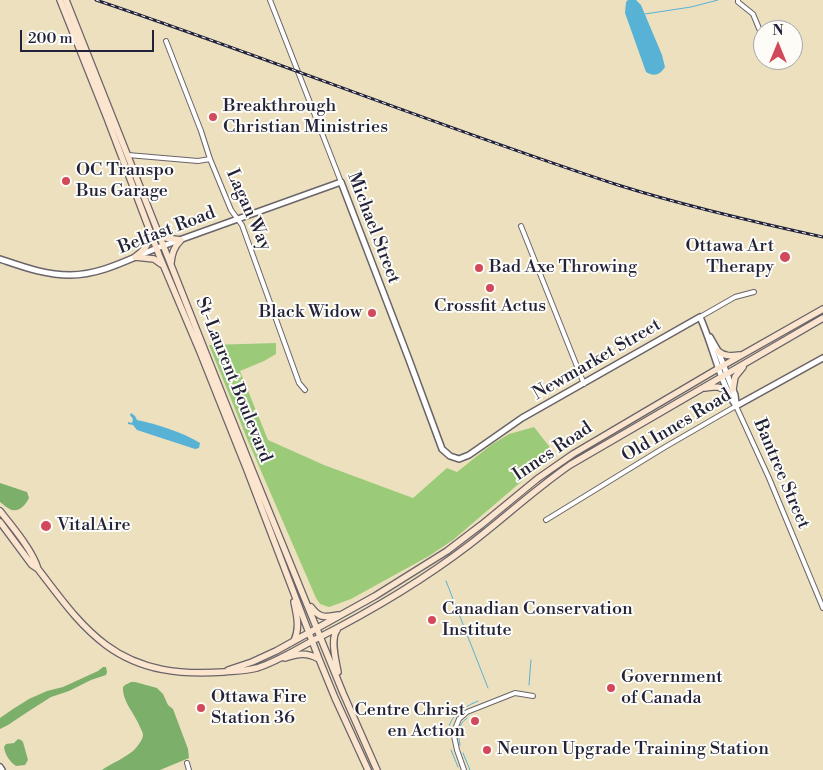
<!DOCTYPE html>
<style>
body{margin:0}
#map{position:relative;width:823px;height:770px;overflow:hidden;background:#ede0be;font-family:"Libre Bodoni",serif}
canvas{display:block}
.north{position:absolute;left:753px;top:20px;width:50px;height:50px;box-sizing:border-box;background:#fdfcf7;border:1px solid #a5a5ac;border-radius:50%;rotate:0deg;font-size:14px;font-weight:700;line-height:20px;text-align:center;color:#22223b}
.north::after{content:'';display:block;margin:auto;width:18px;height:22px;background:#d1495b;clip-path:polygon(50% 0,100% 100%,50% 72%,0 100%)}
.scale{position:absolute;left:20px;top:30px;width:134px;height:22px;box-sizing:border-box;border:2px solid #22223b;border-top:0;padding-left:6px;font-size:15px;line-height:18px;white-space:nowrap;color:#22223b;-webkit-text-stroke:4px #fdfcf7;paint-order:stroke}
</style>
<div id="map">
<canvas width="823" height="770"></canvas>
<div class="north">N</div>
<div class="scale">200 m</div>
</div>
<script>
const ctx = document.querySelector('canvas').getContext('2d');
ctx.lineJoin = 'round';
function paint(path, color) {
  ctx.fillStyle = color;
  ctx.fill(path, 'evenodd');
}
function trace(path, color, width, dash) {
  ctx.strokeStyle = color;
  ctx.lineWidth = width;
  ctx.lineCap = dash ? 'butt' : 'round';
  ctx.setLineDash(dash || []);
  ctx.stroke(path);
}
function drawText(font, color, halo, rows, align = 'center') {
  ctx.font = font + ' "Libre Bodoni",serif';
  ctx.lineWidth = 4;
  ctx.setLineDash([]);
  ctx.textBaseline = 'middle';
  ctx.strokeStyle = halo;
  ctx.fillStyle = color;
  for (const [text, x, y, turn = 0] of rows) {
    ctx.save();
    ctx.translate(x, y);
    ctx.rotate((+turn || 0) * Math.PI / 180);
    ctx.textAlign = isNaN(turn) ? turn : align;
    if (halo) ctx.strokeText(text, 0, 0);
    ctx.fillText(text, 0, 0);
    ctx.restore();
  }
}
paint(new Path2D(`
 M 276,343 L 276,354 L 264,361 L 240,371 L 268,440 L 324,465 L 413,498 L 447,468 L 457,472 L 491,445 L 509,434 L 534,427 L 556,455 L 542,464 L 453,540 L 429,556 L 351,599 L 329,607 L 320,604 L 316,598 L 248,441 L 209,345 Z`), '#9bcb79');
paint(new Path2D(`
 M 0,483 L 27,492 L 29,498 C 26,504 20,512 12,510 C 8,509 3,504 0,502 Z
 M 103,667 L 106,667 L 107,672 L 106,675 L 91,680 L 69,691 L 51,697 L 29,711 L 8,725 L 0,729 L 0,718 L 13,709 L 29,699 L 47,691 L 63,687 L 98,671 Z
 M 131,682 L 135,682 L 157,688 L 163,694 L 168,705 L 173,709 L 188,749 L 189,758 L 160,770 L 102,770 C 112,763 123,759 133,751 C 136,748 143,740 143,735 C 143,732 141,730 140,727 C 135,714 122,701 123,687 L 125,685 Z
 M 18,739 L 21,740 L 23,742 L 28,760 L 25,765 L 16,766 C 10,762 5,755 4,747 L 6,744 L 14,743 Z`), '#7caf69');
paint(new Path2D(`
 M 628,0 L 636,0 L 641,5 L 662,55 L 665,67 C 660,75 654,77 646,72 L 625,13 L 626,2 Z
 M 131,413 L 135,416 L 137,420 C 157,424 182,432 200,443 L 199,448 L 195,449 L 137,430 L 133,425 L 128,424 L 128,422 L 132,423 L 133,419 L 130,415 Z`), '#57b2d5');
trace(new Path2D(`
 M 645,14 L 691,7 L 718,0
 M 446,581 L 488,688
 M 529,685 L 531,660
 M 448,731 C 450,715 464,707 478,701
 M 460,745 C 458,734 457,725 467,718
 M 451,750 L 458,767
 M 463,753 L 470,770`), '#57b2d5', 1);
const minor = new Path2D(`
 M 270,0 L 341,182
 M 738,0 L 738,2 L 753,14 L 763,38
 M 166,41 L 201,131 L 210,159 L 231,210 L 242,225 L 299,383 L 305,390
 M 128,155 L 198,161 L 210,159
 M 521,226 L 584,384
 M 700,317 L 735,297 L 754,292
 M 546,520 L 665,447 L 736,406 L 769,478 L 823,608
 M 187,763 L 189,770
 M 464,770 L 457,750 L 454,736 L 455,729 L 459,719 L 467,712 L 515,693 L 533,696`);
const tertiary = new Path2D(`
 M 0,259 C 24,267 45,275 70,275 C 101,275 129,259 157,248 C 218,226 279,204 341,182 L 408,357 L 442,449 L 450,456 L 459,459 L 469,455 L 522,418 L 700,317 C 713,346 719,380 736,406
 M 710,337 L 718,351 L 735,395 L 736,403
 M 736,406 L 823,358
 M 0,767 L 2,770`);
const secondary = new Path2D(`
 M 60,0 L 107,118 L 159,255 L 200,352 L 247,470 L 319,659 L 335,698 L 368,770
 M 66,0 L 253,472 L 343,693 L 377,770
 M 158,232 L 166,238 L 181,240
 M 135,257 C 144,250 149,246 149,234
 M 135,257 L 154,259 L 161,264
 M 171,263 C 172,253 174,247 181,240
 M 718,351 C 725,357 732,356 740,355
 M 705,388 C 715,386 721,386 729,393
 M 733,389 L 735,377 L 743,367
 M 0,511 C 12,526 33,551 38,569 C 59,596 78,624 106,645 C 141,671 181,675 224,672 C 235,671 246,671 257,668 C 279,661 298,648 318,638 C 371,611 422,581 469,545 C 503,519 534,490 570,465 L 823,318
 M 0,522 L 32,565 L 38,569
 M 311,607 C 320,619 325,617 338,615
 M 337,630 C 330,639 336,661 338,672
 M 294,641 C 300,628 297,616 294,602
 M 285,658 C 299,654 305,652 319,659
 M 228,670 L 252,662 L 276,651 L 375,596 L 447,551 L 481,525 L 537,479 L 573,454 L 719,368 L 823,309`);
trace(minor, '#696469', 6);
trace(tertiary, '#696469', 8);
trace(secondary, '#696469', 8);
trace(minor, '#fff', 4);
trace(tertiary, '#fff', 5);
trace(secondary, '#fce5cf', 5.5);
const rail = new Path2D(`
 M 96,0 C 271,59 443,128 618,185 C 685,206 754,222 823,237`);
trace(rail, '#22223b', 3);
trace(rail, '#fdfcf7', 1, [4]);
for (const [x, y, r, color] of [
 [213,117,5,"#d1495b"],
 [66,181,5,"#d1495b"],
 [785,257,6,"#d1495b"],
 [479,268,5,"#d1495b"],
 [490,288,5,"#d1495b"],
 [372,313,5,"#d1495b"],
 [46,526,6,"#d1495b"],
 [432,620,5,"#d1495b"],
 [611,688,5,"#d1495b"],
 [201,708,5,"#d1495b"],
 [475,721,5,"#d1495b"],
 [487,750,5,"#d1495b"]
]) {
  const dot = new Path2D();
  dot.arc(x, y, r, 0, 2 * Math.PI);
  ctx.fillStyle = color;
  ctx.fill(dot);
  trace(dot, '#fdfcf7', 2);
}
drawText('18px', '#22223b', '#fdfcf7', [
 ["Breakthrough",223,107],
 ["Christian Ministries",223,128],
 ["OC Transpo",76,171],
 ["Bus Garage",76,192],
 ["Ottawa Art",774,247,"right"],
 ["Therapy",774,268,"right"],
 ["Bad Axe Throwing",489,268],
 ["Crossfit Actus",490,307,"center"],
 ["Black Widow",362,313,"right"],
 ["VitalAire",57,526],
 ["Canadian Conservation",442,610],
 ["Institute",442,631],
 ["Government",621,678],
 ["of Canada",621,699],
 ["Ottawa Fire",211,698],
 ["Station 36",211,719],
 ["Centre Christ",465,711,"right"],
 ["en Action",465,732,"right"],
 ["Neuron Upgrade Training Station",497,750]
], 'left');
drawText('18px', '#22223b', '#fdfcf7', [
 ["Lagan Way",248,210,66],
 ["Michael Street",373,228,69],
 ["Belfast Road",167,231,-21],
 ["Newmarket Street",597,360,-30],
 ["St-Laurent Boulevard",233,380,68],
 ["Old Innes Road",677,426,-31],
 ["Innes Road",553,452,-34],
 ["Bantree Street",781,474,67]
]);
</script>
